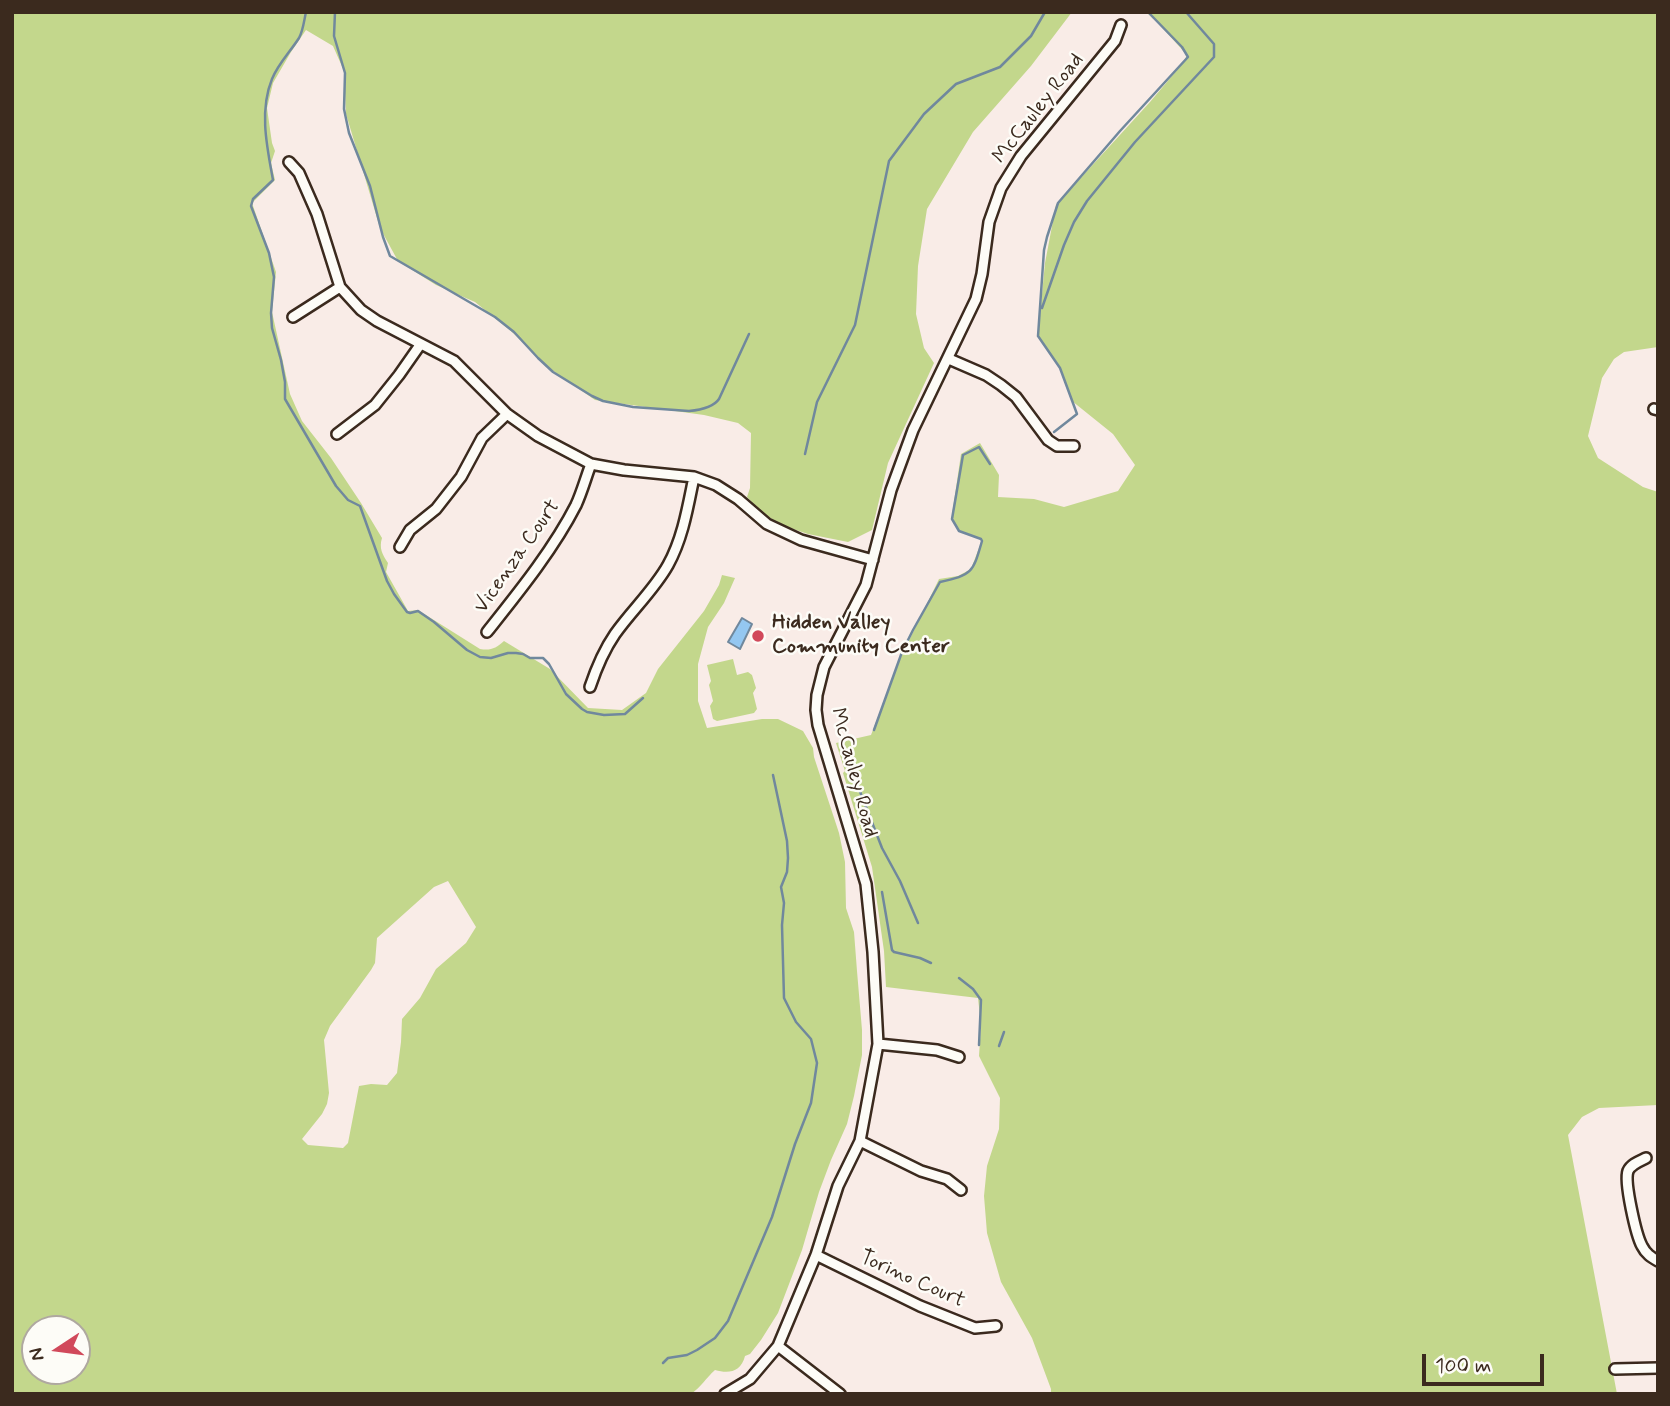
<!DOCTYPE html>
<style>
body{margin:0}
#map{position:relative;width:1670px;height:1406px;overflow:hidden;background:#f9ece7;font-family:Mynerve,sans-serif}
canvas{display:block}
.frame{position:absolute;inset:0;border:14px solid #3b2a1e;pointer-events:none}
.north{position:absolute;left:21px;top:1315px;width:70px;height:70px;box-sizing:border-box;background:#fdfcf7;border:2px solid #afa8a0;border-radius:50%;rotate:257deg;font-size:19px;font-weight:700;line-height:28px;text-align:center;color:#3b2a1e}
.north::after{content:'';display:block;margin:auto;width:24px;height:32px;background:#d1495b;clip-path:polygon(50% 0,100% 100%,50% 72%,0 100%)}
.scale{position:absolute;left:1422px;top:1354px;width:122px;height:32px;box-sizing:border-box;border:4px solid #3b2a1e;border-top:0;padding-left:9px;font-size:21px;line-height:24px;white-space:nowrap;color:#3b2a1e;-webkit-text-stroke:5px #fdfcf7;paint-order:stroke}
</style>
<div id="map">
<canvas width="1670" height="1406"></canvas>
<div class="frame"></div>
<div class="north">N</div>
<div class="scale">100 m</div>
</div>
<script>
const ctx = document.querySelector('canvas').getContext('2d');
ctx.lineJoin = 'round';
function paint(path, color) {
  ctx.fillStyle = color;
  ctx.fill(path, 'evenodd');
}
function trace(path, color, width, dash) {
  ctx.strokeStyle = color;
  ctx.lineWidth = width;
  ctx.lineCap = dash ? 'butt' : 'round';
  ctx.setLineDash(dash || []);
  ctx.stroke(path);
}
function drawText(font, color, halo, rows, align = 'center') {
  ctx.font = font + ' Mynerve,sans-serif';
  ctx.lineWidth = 5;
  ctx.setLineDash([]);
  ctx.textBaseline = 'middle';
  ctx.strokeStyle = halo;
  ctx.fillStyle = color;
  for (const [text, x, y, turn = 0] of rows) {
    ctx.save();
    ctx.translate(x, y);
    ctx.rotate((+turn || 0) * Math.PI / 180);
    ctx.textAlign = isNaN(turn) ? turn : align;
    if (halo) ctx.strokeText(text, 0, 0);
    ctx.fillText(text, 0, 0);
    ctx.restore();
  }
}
paint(new Path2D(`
 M 12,12 L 1072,12 L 1031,66 L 973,132 L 927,209 L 918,266 L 916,314 L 924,348 L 934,363 L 888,463 L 872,530 L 848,542 L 808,534 L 781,525 L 760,511 L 747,497 L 750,488 L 751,433 L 738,423 L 704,415 L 595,400 L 549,368 L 512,332 L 475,302 L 436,285 L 398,261 L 380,228 L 346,114 L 344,71 L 333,46 L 306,30 L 291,52 L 273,83 L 267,108 L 272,143 L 275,151 L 271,163 L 275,180 L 252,203 L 276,272 L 272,312 L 290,394 L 302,421 L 331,458 L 361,503 L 382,538 C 379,548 382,554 388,563 L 386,572 L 408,611 L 418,610 L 480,649 C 491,651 496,648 504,641 L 550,669 L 588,708 L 622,710 L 646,693 L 658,669 L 704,611 L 719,585 L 722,575 L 735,578 L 724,603 L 708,627 L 698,664 L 698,701 L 707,728 L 762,719 L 778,719 L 803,731 L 813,748 L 814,757 L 839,833 L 845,862 L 846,908 L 854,932 L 857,971 L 862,1030 L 862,1055 L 854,1096 L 847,1124 L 831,1160 L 819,1192 L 802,1250 L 778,1313 L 761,1340 L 750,1354 L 745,1356 C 741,1372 729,1374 715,1370 C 706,1378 701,1387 691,1394 L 12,1394 ZM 448,881 L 476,927 L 466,943 L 436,969 L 420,998 L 402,1019 L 401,1042 L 397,1073 L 387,1085 L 371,1084 L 359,1086 L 348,1143 L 343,1148 L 308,1145 L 302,1139 L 322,1114 L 327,1104 L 329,1093 L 324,1040 L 330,1026 L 371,970 L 375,963 L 377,938 L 434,887 ZM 77,1329 L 77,1371 L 35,1371 L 35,1329 Z
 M 1146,12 L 1658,12 L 1658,347 L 1624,352 L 1614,359 L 1602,378 L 1588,436 L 1598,458 L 1643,487 L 1658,492 L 1658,1105 L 1599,1108 L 1582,1117 L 1568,1135 L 1617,1394 L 1051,1394 L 1051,1389 L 1032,1338 L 1001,1282 L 987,1233 L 984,1196 L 987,1166 L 999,1129 L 1000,1098 L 979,1056 L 981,1025 L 978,998 L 886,987 L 884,951 L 872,867 L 843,773 L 845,771 L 836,743 L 871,735 L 900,659 L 939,579 L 958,576 L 971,569 L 982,540 L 957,529 L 952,515 L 961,454 L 980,443 L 999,475 L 998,497 L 1034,499 L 1064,507 L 1118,491 L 1135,465 L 1113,434 L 1072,401 L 1059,365 L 1038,336 L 1045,263 L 1056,205 L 1150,102 L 1183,63 L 1187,55 L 1158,23 Z
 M 733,659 L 737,675 L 748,672 L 752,675 L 756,688 L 753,693 L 757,709 L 754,713 L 717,721 L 713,719 L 710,706 L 713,701 L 709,685 L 711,681 L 707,665 Z`), '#c3d78c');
const water = new Path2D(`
 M 742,618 L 752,624 L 740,649 L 728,642 Z`);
paint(water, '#94c7f1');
trace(water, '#70889d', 2);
trace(new Path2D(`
 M 306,12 C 304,21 303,31 299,38 C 290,52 278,64 272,79 C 259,111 267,147 273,180 L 253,199 L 251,206 L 269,253 L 274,277 L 271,313 L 272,328 L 281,360 L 285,382 L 285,399 L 336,486 L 348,500 L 360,506 L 387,581 L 394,594 L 407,612 L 410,613 L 418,611 L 434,622 L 467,650 L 480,657 L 491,658 L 508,653 L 516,653 L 523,654 L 530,658 L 543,658 L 549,664 L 566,694 L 582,709 L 587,712 L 604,715 L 625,714 L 643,698
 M 335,12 L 334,36 L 345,73 L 344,109 L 349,133 L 370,186 L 383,237 L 390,256 L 495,317 L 514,332 L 538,358 L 553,372 L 592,396 L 603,401 L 633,407 L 689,411 C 700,410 713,408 719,399 L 749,334
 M 1042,308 L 1064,245 L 1074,222 L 1087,201 L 1135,142 L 1214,57 L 1214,44 L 1186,12
 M 1054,432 L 1077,414 L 1060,368 L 1038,336 L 1044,250 L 1047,237 L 1058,203 L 1120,131 L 1188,57 L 1182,47 L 1148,12
 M 805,454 L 817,402 L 855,325 L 889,161 L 924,114 L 956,84 L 1000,67 L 1031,36 L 1045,12
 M 874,730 L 902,652 L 913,630 L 940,582 C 973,575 973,572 982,541 L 981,539 L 959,531 L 952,519 L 963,455 L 979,447 L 990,464
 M 859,789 L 882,848 L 900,881 L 918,923
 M 882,892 L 892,950 L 894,952 L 920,958 L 931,963
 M 959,978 L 973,989 L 981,1000 L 979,1045
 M 999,1046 L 1004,1032
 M 663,1363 L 668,1358 L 687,1355 L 697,1350 L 715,1338 L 728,1321 L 772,1217 L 795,1144 L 811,1103 L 817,1063 L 811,1039 L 796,1022 L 784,998 L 782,925 L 784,903 L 781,887 L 787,872 L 788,858 L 787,841 L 773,775`), '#70889d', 2.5);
const minor = new Path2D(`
 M 289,162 L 299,173 L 317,214 L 340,287 L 361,310 L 377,321 L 454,361 L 507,414 L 538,436 L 591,464 L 624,470 L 694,477 L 716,485 L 738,499 L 767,524 L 801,540 L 873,560
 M 293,317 L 340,287
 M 949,359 L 986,375 L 1001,385 L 1016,397 L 1048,440 L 1057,446 L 1074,446
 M 1654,409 L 1658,410
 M 337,434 L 375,405 L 399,375 L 420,345
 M 400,547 L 410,530 L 436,509 L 461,477 L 482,438 L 507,414
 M 487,632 C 518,593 553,550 576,505 C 582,492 586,477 591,464
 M 590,687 C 596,669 604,650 615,634 C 632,610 654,590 668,565 C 683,538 688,506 694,477
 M 878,1044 L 937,1050 L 959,1057
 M 860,1141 L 921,1171 L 947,1179 L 961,1190
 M 1646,1158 C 1640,1161 1631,1164 1628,1171 C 1624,1182 1636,1235 1642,1246 C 1646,1254 1651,1257 1658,1261
 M 816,1255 L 920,1306 L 975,1328 L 996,1326
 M 778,1346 L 840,1394
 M 1615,1369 L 1658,1368
 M 725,1394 L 750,1379 L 778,1346 L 816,1255 L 838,1186 L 860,1141 L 878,1044 L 873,952 L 866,884 L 818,725 L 816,710 L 817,695 L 824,667 L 866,585 L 891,490 L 913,430 L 976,299 L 982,274 L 989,222 L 1001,188 L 1021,156 L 1115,41 L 1121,25`);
trace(minor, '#3b2a1e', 14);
trace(minor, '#fdfcf7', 9);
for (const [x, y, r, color] of [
 [758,636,7,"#d1495b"]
]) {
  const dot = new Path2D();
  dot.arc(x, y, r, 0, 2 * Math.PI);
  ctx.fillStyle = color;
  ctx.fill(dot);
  trace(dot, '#fdfcf7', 2.5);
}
drawText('21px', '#3b2a1e', '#fdfcf7', [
 ["McCauley Road",1039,109,-52],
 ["Vicenza Court",518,557,-55],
 ["McCauley Road",853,773,75],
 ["Torino Court",912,1280,24]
]);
drawText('bold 21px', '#3b2a1e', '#fdfcf7', [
 ["Hidden Valley",772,624],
 ["Community Center",772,648]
], 'left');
</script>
